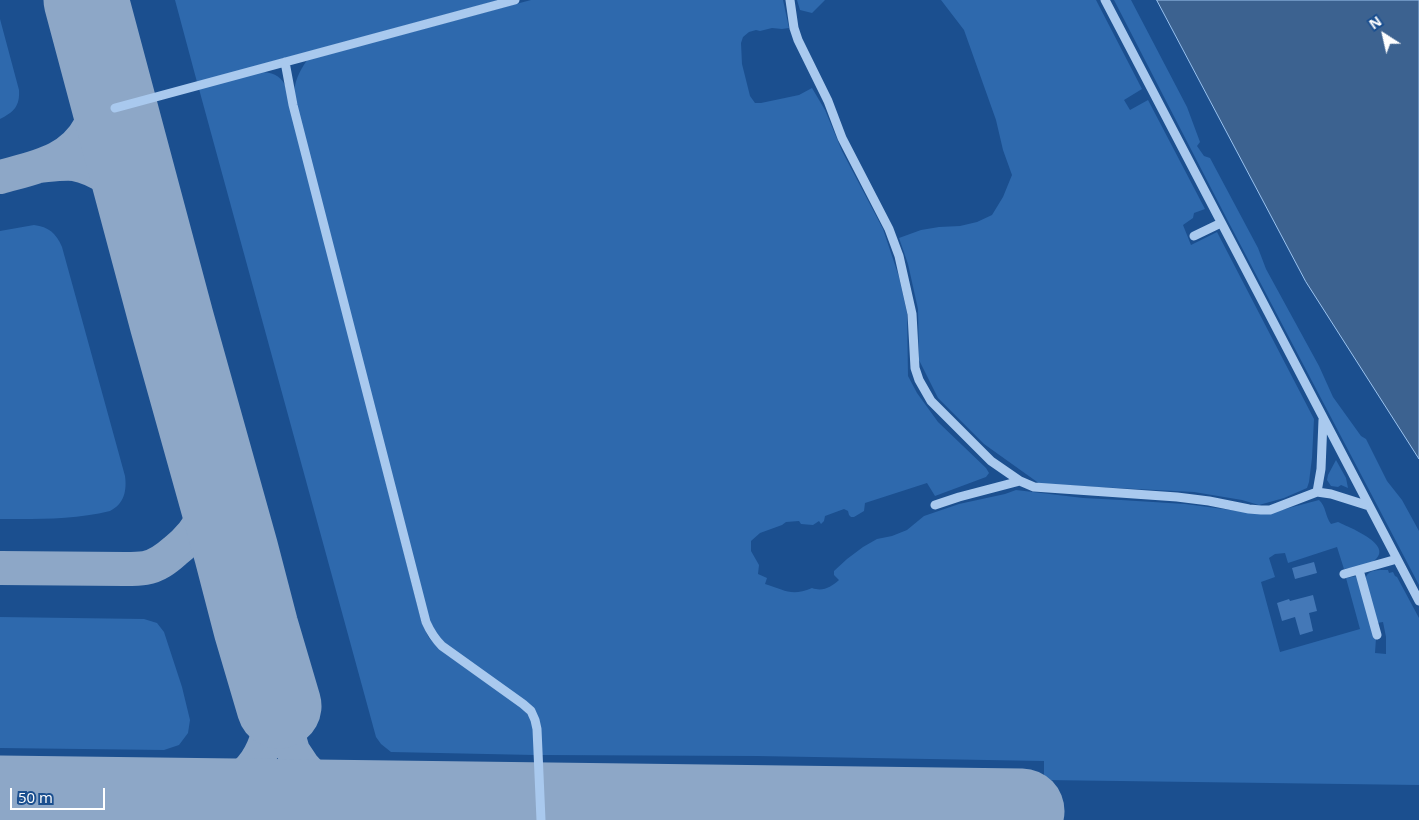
<!DOCTYPE html>
<style>
body{margin:0}
#map{position:relative;width:1419px;height:820px;overflow:hidden;background:#1b4f8f;font-family:"Open Sans",sans-serif}
canvas{display:block}
.north{position:absolute;left:1359px;top:10px;width:50px;height:50px;-webkit-text-stroke:4px #1b4f8f;paint-order:stroke;rotate:325deg;font-size:14px;font-weight:700;line-height:20px;text-align:center;color:#fff}
.north::after{content:'';display:block;margin:auto;width:18px;height:22px;background:#fff;clip-path:polygon(50% 0,100% 100%,50% 72%,0 100%)}
.scale{position:absolute;left:10px;top:788px;width:95px;height:22px;box-sizing:border-box;border:2px solid #fff;border-top:0;padding-left:6px;font-size:15px;line-height:18px;white-space:nowrap;color:#fff;-webkit-text-stroke:4px #1b4f8f;paint-order:stroke}
</style>
<div id="map">
<canvas width="1419" height="820"></canvas>
<div class="north">N</div>
<div class="scale">50 m</div>
</div>
<script>
const ctx = document.querySelector('canvas').getContext('2d');
ctx.lineJoin = 'round';
function paint(path, color) {
  ctx.fillStyle = color;
  ctx.fill(path, 'evenodd');
}
function trace(path, color, width, dash) {
  ctx.strokeStyle = color;
  ctx.lineWidth = width;
  ctx.lineCap = dash ? 'butt' : 'round';
  ctx.setLineDash(dash || []);
  ctx.stroke(path);
}
paint(new Path2D(`
 M 175,0 L 499,0 L 197,82 Z
 M 531,0 L 783,0 L 789,28 L 782,29 L 772,28 L 760,31 L 756,30 L 749,32 L 743,37 L 741,43 L 742,64 L 750,96 L 755,103 L 761,103 L 799,95 L 812,88 L 825,110 L 842,151 L 883,229 L 899,277 L 907,313 L 908,376 L 917,393 L 938,422 L 986,468 L 989,473 L 986,477 L 935,496 L 927,483 L 865,503 L 864,511 L 854,517 L 851,517 L 849,515 L 848,511 L 844,509 L 825,516 L 824,521 L 821,524 L 819,521 L 813,525 L 801,524 L 799,521 L 786,522 L 782,525 L 760,533 L 751,541 L 751,551 L 759,565 L 758,574 L 767,578 L 765,584 C 785,590 791,597 812,588 C 823,592 831,587 839,580 L 834,575 L 834,571 L 847,559 L 863,547 L 877,539 L 892,536 L 907,530 L 924,516 L 959,504 L 1005,494 L 1016,490 L 1083,498 L 1121,500 L 1185,504 L 1254,513 L 1270,513 L 1319,500 C 1326,506 1325,516 1331,524 L 1338,522 C 1350,528 1399,546 1371,563 C 1363,567 1352,568 1344,569 L 1337,547 L 1288,563 L 1285,553 L 1275,554 L 1269,558 L 1275,577 L 1261,582 L 1280,652 L 1360,629 L 1346,578 L 1357,576 L 1376,638 L 1375,653 L 1386,654 L 1386,637 L 1383,622 L 1377,623 L 1365,580 C 1367,569 1378,570 1388,570 L 1389,573 L 1393,572 L 1395,576 L 1397,577 L 1419,618 L 1419,785 L 1044,780 L 1044,761 L 756,756 L 541,755 L 539,720 L 452,650 L 436,634 L 428,617 L 294,96 C 294,82 299,72 307,60 Z
 M 797,0 L 825,0 L 812,13 L 800,10 Z
 M 941,0 L 1096,0 L 1142,89 L 1124,100 L 1130,110 L 1148,100 L 1205,209 L 1194,213 L 1193,218 L 1183,225 L 1191,245 L 1217,232 L 1314,419 L 1312,458 L 1309,482 L 1307,488 L 1284,498 L 1259,505 L 1242,500 L 1194,492 L 1040,484 L 984,444 L 938,398 L 919,360 L 918,309 L 908,264 L 899,238 L 921,230 L 939,227 L 960,226 L 977,222 L 992,215 L 1003,197 L 1012,175 L 1003,150 L 996,120 L 964,30 Z
 M 1114,0 L 1131,0 L 1187,107 L 1200,142 L 1197,146 L 1204,156 L 1210,158 L 1258,248 L 1266,269 L 1319,366 L 1333,397 L 1361,436 L 1366,439 L 1387,481 L 1402,500 L 1419,531 L 1419,585 L 1229,223 Z
 M 0,19 L 19,90 C 20,106 14,112 0,119 Z
 M 261,72 C 271,72 280,75 285,85 L 422,624 L 429,638 L 443,652 L 525,710 L 533,723 L 534,755 L 391,752 L 381,744 L 376,737 L 199,89 Z
 M 34,225 C 49,227 56,233 62,247 L 125,476 C 127,491 124,504 110,511 C 74,520 36,519 0,519 L 0,231 Z
 M 1336,460 L 1346,478 L 1348,488 L 1341,485 L 1338,487 L 1331,486 L 1327,480 L 1328,475 Z
 M 0,617 L 144,619 L 157,623 L 164,632 L 182,687 L 190,720 L 188,733 L 179,745 L 164,750 L 0,748 Z`), '#2e69ad');
const water = new Path2D(`
 M 1157,0 L 1419,0 L 1419,459 L 1306,282 Z`);
paint(water, '#3c6290');
trace(water, '#9cc4f0', 1);
trace(new Path2D(`
 M 39,166 C 50,165 62,163 74,164 C 96,168 125,186 136,207 C 143,220 146,236 150,250 C 156,272 161,293 167,314 L 172,322
 M 0,177 C 36,167 71,162 90,126 C 94,119 99,110 100,101 C 103,83 98,55 96,36
 M 0,568 L 125,569 C 132,569 139,569 145,568 C 157,566 166,559 175,551 C 204,528 211,506 209,470 L 178,354 L 176,335
 M 278,699 L 293,751 L 303,766 L 315,779 L 330,789 L 361,798 L 495,804
 M 44,798 L 68,795 L 197,797 C 252,785 274,749 271,694 L 239,576 L 236,551`), '#8da7c7', 34);
trace(new Path2D(`
 M 86,0 L 172,322 L 236,551 L 256,628 L 279,706
 M 0,798 L 1022,811`), '#8da7c7', 85);
paint(new Path2D(`
 M 1314,562 L 1317,573 L 1295,579 L 1292,568 Z
 M 1313,595 L 1317,611 L 1309,613 L 1313,631 L 1300,635 L 1295,617 L 1282,621 L 1277,603 L 1289,599 L 1290,601 Z`), '#4478b7');
trace(new Path2D(`
 M 790,0 L 794,28 L 798,40 L 828,101 L 842,138 L 889,229 L 899,256 L 912,314 L 915,368 L 919,380 L 931,401 L 991,461 L 1020,481 L 1034,487 L 1177,497 L 1209,501 L 1249,509 L 1261,510 L 1270,510 L 1317,492 L 1331,494 L 1369,506
 M 1105,0 L 1419,601
 M 285,62 L 293,105 L 426,622 C 430,631 435,639 442,646 L 523,704 L 531,711 L 535,720 L 537,729 L 541,820
 M 115,108 L 515,0
 M 1194,236 L 1221,223
 M 1317,492 L 1321,469 L 1323,420
 M 935,505 L 959,497 L 1020,481
 M 1359,570 L 1377,635
 M 1344,574 L 1397,559`), '#a9c9ee', 9);
</script>
